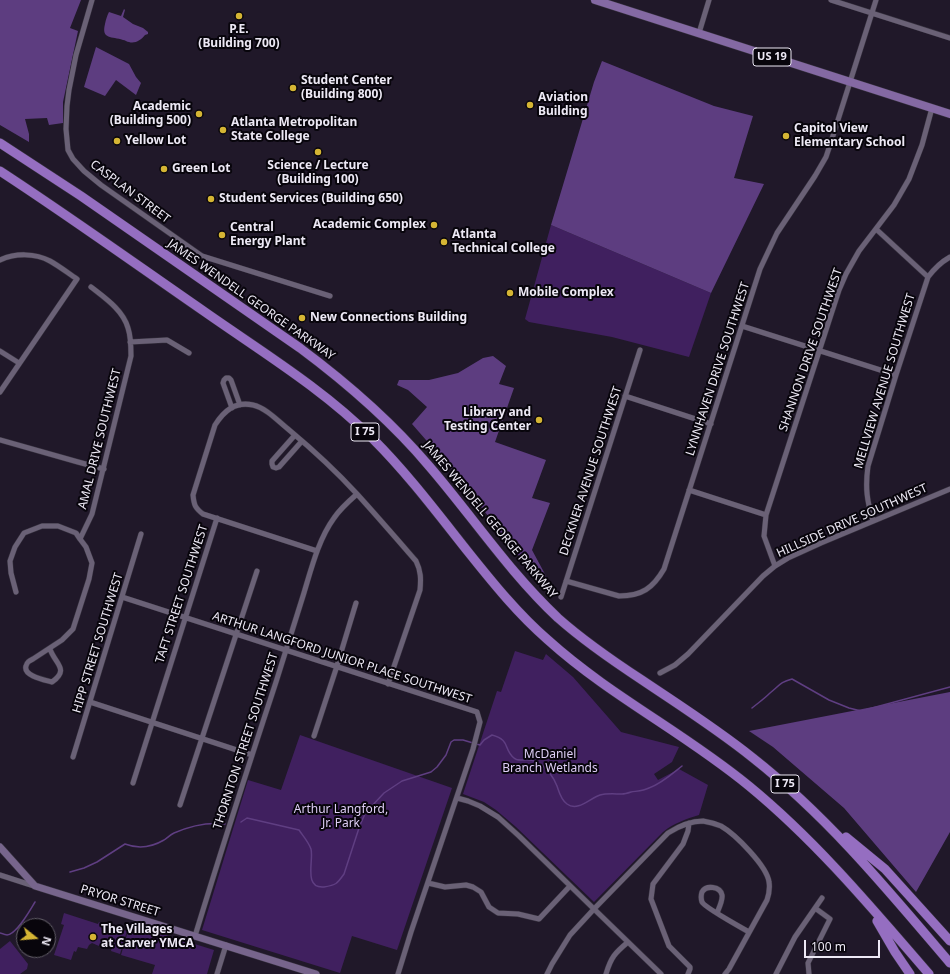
<!DOCTYPE html>
<style>
body{margin:0}
#map{position:relative;width:950px;height:974px;overflow:hidden;background:#201829;font-family:"Noto Sans",sans-serif}
canvas{display:block}
.north{position:absolute;left:16px;top:918px;width:40px;height:40px;box-sizing:border-box;background:#08050c;border:1px solid #646069;border-radius:50%;rotate:107deg;font-size:11px;font-weight:700;line-height:16px;text-align:center;color:#ede9f5}
.north::after{content:'';display:block;margin:auto;width:14px;height:18px;background:#d5b534;clip-path:polygon(50% 0,100% 100%,50% 72%,0 100%)}
.scale{position:absolute;left:804px;top:940px;width:76px;height:18px;box-sizing:border-box;border:2px solid #ede9f5;border-top:0;padding-left:5px;font-size:12px;line-height:14px;white-space:nowrap;color:#ede9f5;-webkit-text-stroke:3px #08050c;paint-order:stroke}
</style>
<div id="map">
<canvas width="950" height="974"></canvas>
<div class="north">N</div>
<div class="scale">100 m</div>
</div>
<script>
const ctx = document.querySelector('canvas').getContext('2d');
ctx.lineJoin = 'round';
function paint(path, color) {
  ctx.fillStyle = color;
  ctx.fill(path, 'evenodd');
}
function trace(path, color, width, dash) {
  ctx.strokeStyle = color;
  ctx.lineWidth = width;
  ctx.lineCap = dash ? 'butt' : 'round';
  ctx.setLineDash(dash || []);
  ctx.stroke(path);
}
function drawText(font, color, halo, rows, align = 'center') {
  ctx.font = font + ' "Noto Sans",sans-serif';
  ctx.lineWidth = 4;
  ctx.setLineDash([]);
  ctx.textBaseline = 'middle';
  ctx.strokeStyle = halo;
  ctx.fillStyle = color;
  for (const [text, x, y, turn = 0] of rows) {
    ctx.save();
    ctx.translate(x, y);
    ctx.rotate((+turn || 0) * Math.PI / 180);
    ctx.textAlign = isNaN(turn) ? turn : align;
    if (halo) ctx.strokeText(text, 0, 0);
    ctx.fillText(text, 0, 0);
    ctx.restore();
  }
}
paint(new Path2D(`
 M 551,225 L 711,293 L 689,357 L 612,337 L 529,322 L 525,319 Z
 M 515,651 L 543,660 L 546,654 L 573,677 L 621,732 L 679,747 L 672,762 L 654,774 L 658,780 L 679,769 L 708,785 L 699,815 C 686,819 674,823 663,832 L 594,902 L 516,827 L 496,810 L 484,802 L 463,794 L 497,691 L 501,692 Z
 M 300,735 L 452,788 L 397,950 L 352,936 L 340,973 L 202,930 L 248,780 L 281,790 Z
 M 64,913 L 98,924 L 99,922 L 127,931 L 120,954 L 111,951 L 112,947 L 100,944 L 99,946 L 92,943 L 89,945 L 87,949 L 78,947 L 76,952 L 74,951 L 71,960 L 54,955 L 64,925 L 61,924 Z
 M 130,924 L 214,950 L 207,974 L 152,974 L 155,965 L 121,955 Z
 M 10,941 L 28,964 L 27,969 L 20,974 L 0,974 L 0,949 Z`), '#40205f');
paint(new Path2D(`
 M 0,0 L 81,0 L 70,28 L 78,31 L 63,102 L 63,123 L 49,125 L 47,118 L 25,119 L 29,134 L 29,142 L 0,125 Z
 M 96,47 L 129,64 L 136,77 L 141,83 L 136,95 L 116,80 L 105,96 L 84,87 Z
 M 602,61 L 714,106 L 753,116 L 734,178 L 764,184 L 711,293 L 551,225 L 594,82 Z
 M 493,356 L 506,366 L 499,384 L 514,388 L 495,442 L 546,460 L 532,498 L 550,503 L 532,550 L 553,589 L 540,583 L 454,472 L 412,424 L 427,407 L 408,390 L 397,385 L 399,380 L 429,380 L 458,373 L 483,358 Z
 M 950,692 L 950,832 L 916,892 L 844,808 L 773,747 L 749,731 Z`), '#5d3d80');
paint(new Path2D(`
 M 124,9 L 125,10 L 123,17 L 133,24 L 143,28 L 148,32 L 148,34 L 145,35 C 141,40 135,44 129,42 C 127,42 125,40 123,40 C 112,36 101,40 105,24 C 106,19 107,16 109,12 L 121,16 Z`), '#5f3e82');
trace(new Path2D(`
 M 752,708 C 758,703 764,699 770,693 C 779,686 780,682 792,679 L 829,700 L 849,708 L 861,711 L 950,687
 M 476,744 L 480,745 L 484,740 L 492,735 C 511,740 503,749 514,758 C 518,762 524,759 529,760 C 533,760 537,762 540,764 C 547,768 554,778 557,786 C 559,792 561,800 567,804 C 578,812 590,798 600,795 C 607,793 615,794 622,794 C 625,794 628,793 631,792 C 637,791 643,791 649,788 C 661,784 672,774 682,766
 M 241,822 L 247,818 L 299,830 C 303,836 308,841 311,849 C 314,860 303,889 324,887 C 336,885 337,884 344,874 L 360,825 L 365,814 L 370,808 L 384,793 L 402,781 L 431,772 L 437,767 L 446,755 L 451,742 L 454,740 L 463,740 L 473,743
 M 70,872 L 84,868 L 97,862 L 125,844 C 138,849 152,847 164,840 C 167,838 170,835 174,833 C 190,826 208,822 225,824
 M 0,933 C 0,933 6,935 7,935 C 17,934 30,910 35,902`), '#5f3e82', 1.5);
const street = new Path2D(`
 M 92,0 L 76,55 L 69,90 L 67,106 L 66,129 L 68,150 L 73,159 L 84,171 L 101,185 L 202,256 L 330,296
 M 831,0 L 950,38
 M 699,33 L 709,0
 M 876,229 L 928,277
 M 0,260 C 15,253 35,253 50,261 C 59,266 68,273 77,279 L 0,392
 M 742,326 L 896,375
 M 130,342 L 167,340 L 189,353
 M 0,351 L 19,363
 M 625,396 L 711,424
 M 232,408 L 223,383 L 224,380 L 226,378 L 229,378 L 231,380 L 240,405
 M 295,435 L 272,461 L 272,464 L 273,467 L 276,468 L 279,467 L 302,441
 M 0,440 L 78,462 L 104,469
 M 689,490 L 766,515
 M 873,521 C 867,501 865,488 868,466 L 896,375 L 928,277 C 934,269 941,262 950,257
 M 317,551 L 203,514 C 195,508 194,505 193,495 L 215,425 C 224,411 235,401 253,405 C 266,408 277,420 288,429 C 312,449 336,471 357,494 C 377,516 396,538 416,561 C 421,571 421,579 420,590 L 388,684
 M 775,566 L 764,536 L 766,515 L 839,290 L 846,274 L 859,251 L 894,205 L 909,179 L 922,145 L 932,108
 M 566,581 L 619,596 C 642,596 653,588 664,569 L 760,269 L 777,233 L 815,176 L 826,157 L 831,142 L 876,0
 M 16,592 L 11,573 L 10,561 L 15,547 L 24,533 L 42,526 L 58,526 L 76,533 L 80,539
 M 122,597 L 477,712 L 480,722 L 473,749 L 411,932 L 398,974
 M 561,597 L 640,350
 M 50,649 C 55,664 70,669 52,682 C 45,680 23,676 26,666 C 27,662 29,661 33,659 L 62,640 L 73,629 L 89,579 L 92,563 L 86,547 L 80,539 L 92,514 L 131,356 C 131,347 131,337 128,328 C 123,310 105,298 91,287
 M 660,673 L 675,665 L 688,654 L 763,576 L 775,566 L 788,558 L 821,543 L 950,489
 M 90,702 L 252,755
 M 314,736 L 336,669 L 356,603
 M 73,757 L 141,534
 M 133,783 L 217,518
 M 457,798 L 468,801 L 480,806 L 498,817 L 519,836 L 594,909 L 570,935 L 552,964 L 547,974
 M 180,805 L 257,571
 M 0,875 L 34,886
 M 428,883 L 445,887 L 466,885 L 473,887 L 481,892 L 489,907 L 498,913 L 518,914 L 539,919 L 570,886
 M 717,913 C 719,908 723,900 722,895 C 720,886 706,885 702,892 C 701,895 701,899 702,902 C 704,907 742,928 749,932
 M 195,936 C 221,851 248,767 276,682 C 285,654 294,625 303,596 C 311,570 318,540 334,518 C 340,509 349,501 357,494
 M 217,974 L 226,945
 M 606,974 C 611,957 615,953 628,942
 M 661,974 L 594,909 L 668,833 C 679,826 690,821 703,821 C 709,822 716,824 721,826 C 735,834 767,866 769,882 C 770,888 769,894 767,900 L 729,969 L 725,974
 M 688,974 L 690,969 L 690,967 L 669,946 L 651,899 L 653,884 L 683,844 L 688,831 L 689,823
 M 776,974 L 795,937 L 822,898
 M 809,974 L 808,963 L 830,919 L 815,908`);
const secondary = new Path2D(`
 M 0,847 L 35,886 L 316,974`);
const primary = new Path2D(`
 M 595,0 L 950,114`);
const highway = new Path2D(`
 M 0,143 L 81,196 L 300,348 C 347,383 391,421 429,466 C 473,517 509,572 558,618 C 584,641 613,661 642,680 C 679,705 717,729 753,758 C 828,817 888,890 950,963
 M 0,171 C 69,216 137,265 205,312 C 262,352 323,389 373,439 C 408,474 438,514 469,553 C 493,583 518,614 548,640 C 610,696 685,733 749,786 C 816,841 872,908 929,974
 M 846,837 L 874,860 L 885,869 L 950,941
 M 877,921 L 895,952 L 910,974`);
trace(street, '#37323f', 6);
trace(secondary, '#37323f', 8);
trace(primary, '#37323f', 9);
trace(highway, '#37323f', 10);
trace(street, '#6a6176', 5);
trace(secondary, '#77658c', 7);
trace(primary, '#8469a3', 8);
trace(highway, '#956ec1', 9);
for (const [x, y, r, color] of [
 [239,16,4,"#d5b534"],
 [293,88,4,"#d5b534"],
 [530,105,4,"#d5b534"],
 [199,114,4,"#d5b534"],
 [223,130,4,"#d5b534"],
 [786,136,4,"#d5b534"],
 [117,141,4,"#d5b534"],
 [318,152,4,"#d5b534"],
 [164,169,4,"#d5b534"],
 [211,199,4,"#d5b534"],
 [434,225,4,"#d5b534"],
 [222,235,4,"#d5b534"],
 [444,242,4,"#d5b534"],
 [510,293,4,"#d5b534"],
 [302,318,4,"#d5b534"],
 [539,420,4,"#d5b534"],
 [93,937,4,"#d5b534"]
]) {
  const dot = new Path2D();
  dot.arc(x, y, r, 0, 2 * Math.PI);
  ctx.fillStyle = color;
  ctx.fill(dot);
  trace(dot, '#08050c', 1.5);
}
for (const [x, y, w] of [
 [772,57,38],
 [365,432,28],
 [785,784,28]
]) {
  const box = new Path2D();
  box.roundRect(x - w / 2, y - 9, w, 18, 3);
  ctx.fillStyle = '#08050c';
  ctx.fill(box);
  trace(box, '#ede9f5', 1);
}
drawText('bold 11px', '#ede9f5', null, [
 ["US 19",772,57],
 ["I 75",365,432],
 ["I 75",785,784]
]);
drawText('bold 12px', '#ede9f5', '#08050c', [
 ["P.E.",239,30,"center"],
 ["(Building 700)",239,44,"center"],
 ["Student Center",301,81],
 ["(Building 800)",301,95],
 ["Aviation",538,98],
 ["Building",538,112],
 ["Academic",191,107,"right"],
 ["(Building 500)",191,121,"right"],
 ["Atlanta Metropolitan",231,123],
 ["State College",231,137],
 ["Capitol View",794,129],
 ["Elementary School",794,143],
 ["Yellow Lot",125,141],
 ["Science / Lecture",318,166,"center"],
 ["(Building 100)",318,180,"center"],
 ["Green Lot",172,169],
 ["Student Services (Building 650)",219,199],
 ["Academic Complex",426,225,"right"],
 ["Central",230,228],
 ["Energy Plant",230,242],
 ["Atlanta",452,235],
 ["Technical College",452,249],
 ["Mobile Complex",518,293],
 ["New Connections Building",310,318],
 ["Library and",531,413,"right"],
 ["Testing Center",531,427,"right"],
 ["The Villages",101,930],
 ["at Carver YMCA",101,944]
], 'left');
drawText('12px', '#ede9f5', '#08050c', [
 ["CASPLAN STREET",130,192,37],
 ["JAMES WENDELL GEORGE PARKWAY",251,300,35],
 ["SHANNON DRIVE SOUTHWEST",811,350,-71],
 ["LYNNHAVEN DRIVE SOUTHWEST",718,369,-72],
 ["MELLVIEW AVENUE SOUTHWEST",885,381,-73],
 ["AMAL DRIVE SOUTHWEST",100,439,-76],
 ["DECKNER AVENUE SOUTHWEST",591,471,-72],
 ["JAMES WENDELL GEORGE PARKWAY",490,520,50],
 ["HILLSIDE DRIVE SOUTHWEST",852,521,-24],
 ["TAFT STREET SOUTHWEST",182,594,-72],
 ["HIPP STREET SOUTHWEST",98,643,-73],
 ["ARTHUR LANGFORD JUNIOR PLACE SOUTHWEST",342,658,18],
 ["THORNTON STREET SOUTHWEST",246,741,-72],
 ["PRYOR STREET",120,901,17]
]);
drawText('12px', '#decef5', '#08050c', [
 ["McDaniel",550,755],
 ["Branch Wetlands",550,769],
 ["Arthur Langford,",341,810],
 ["Jr. Park",341,824]
]);
</script>
